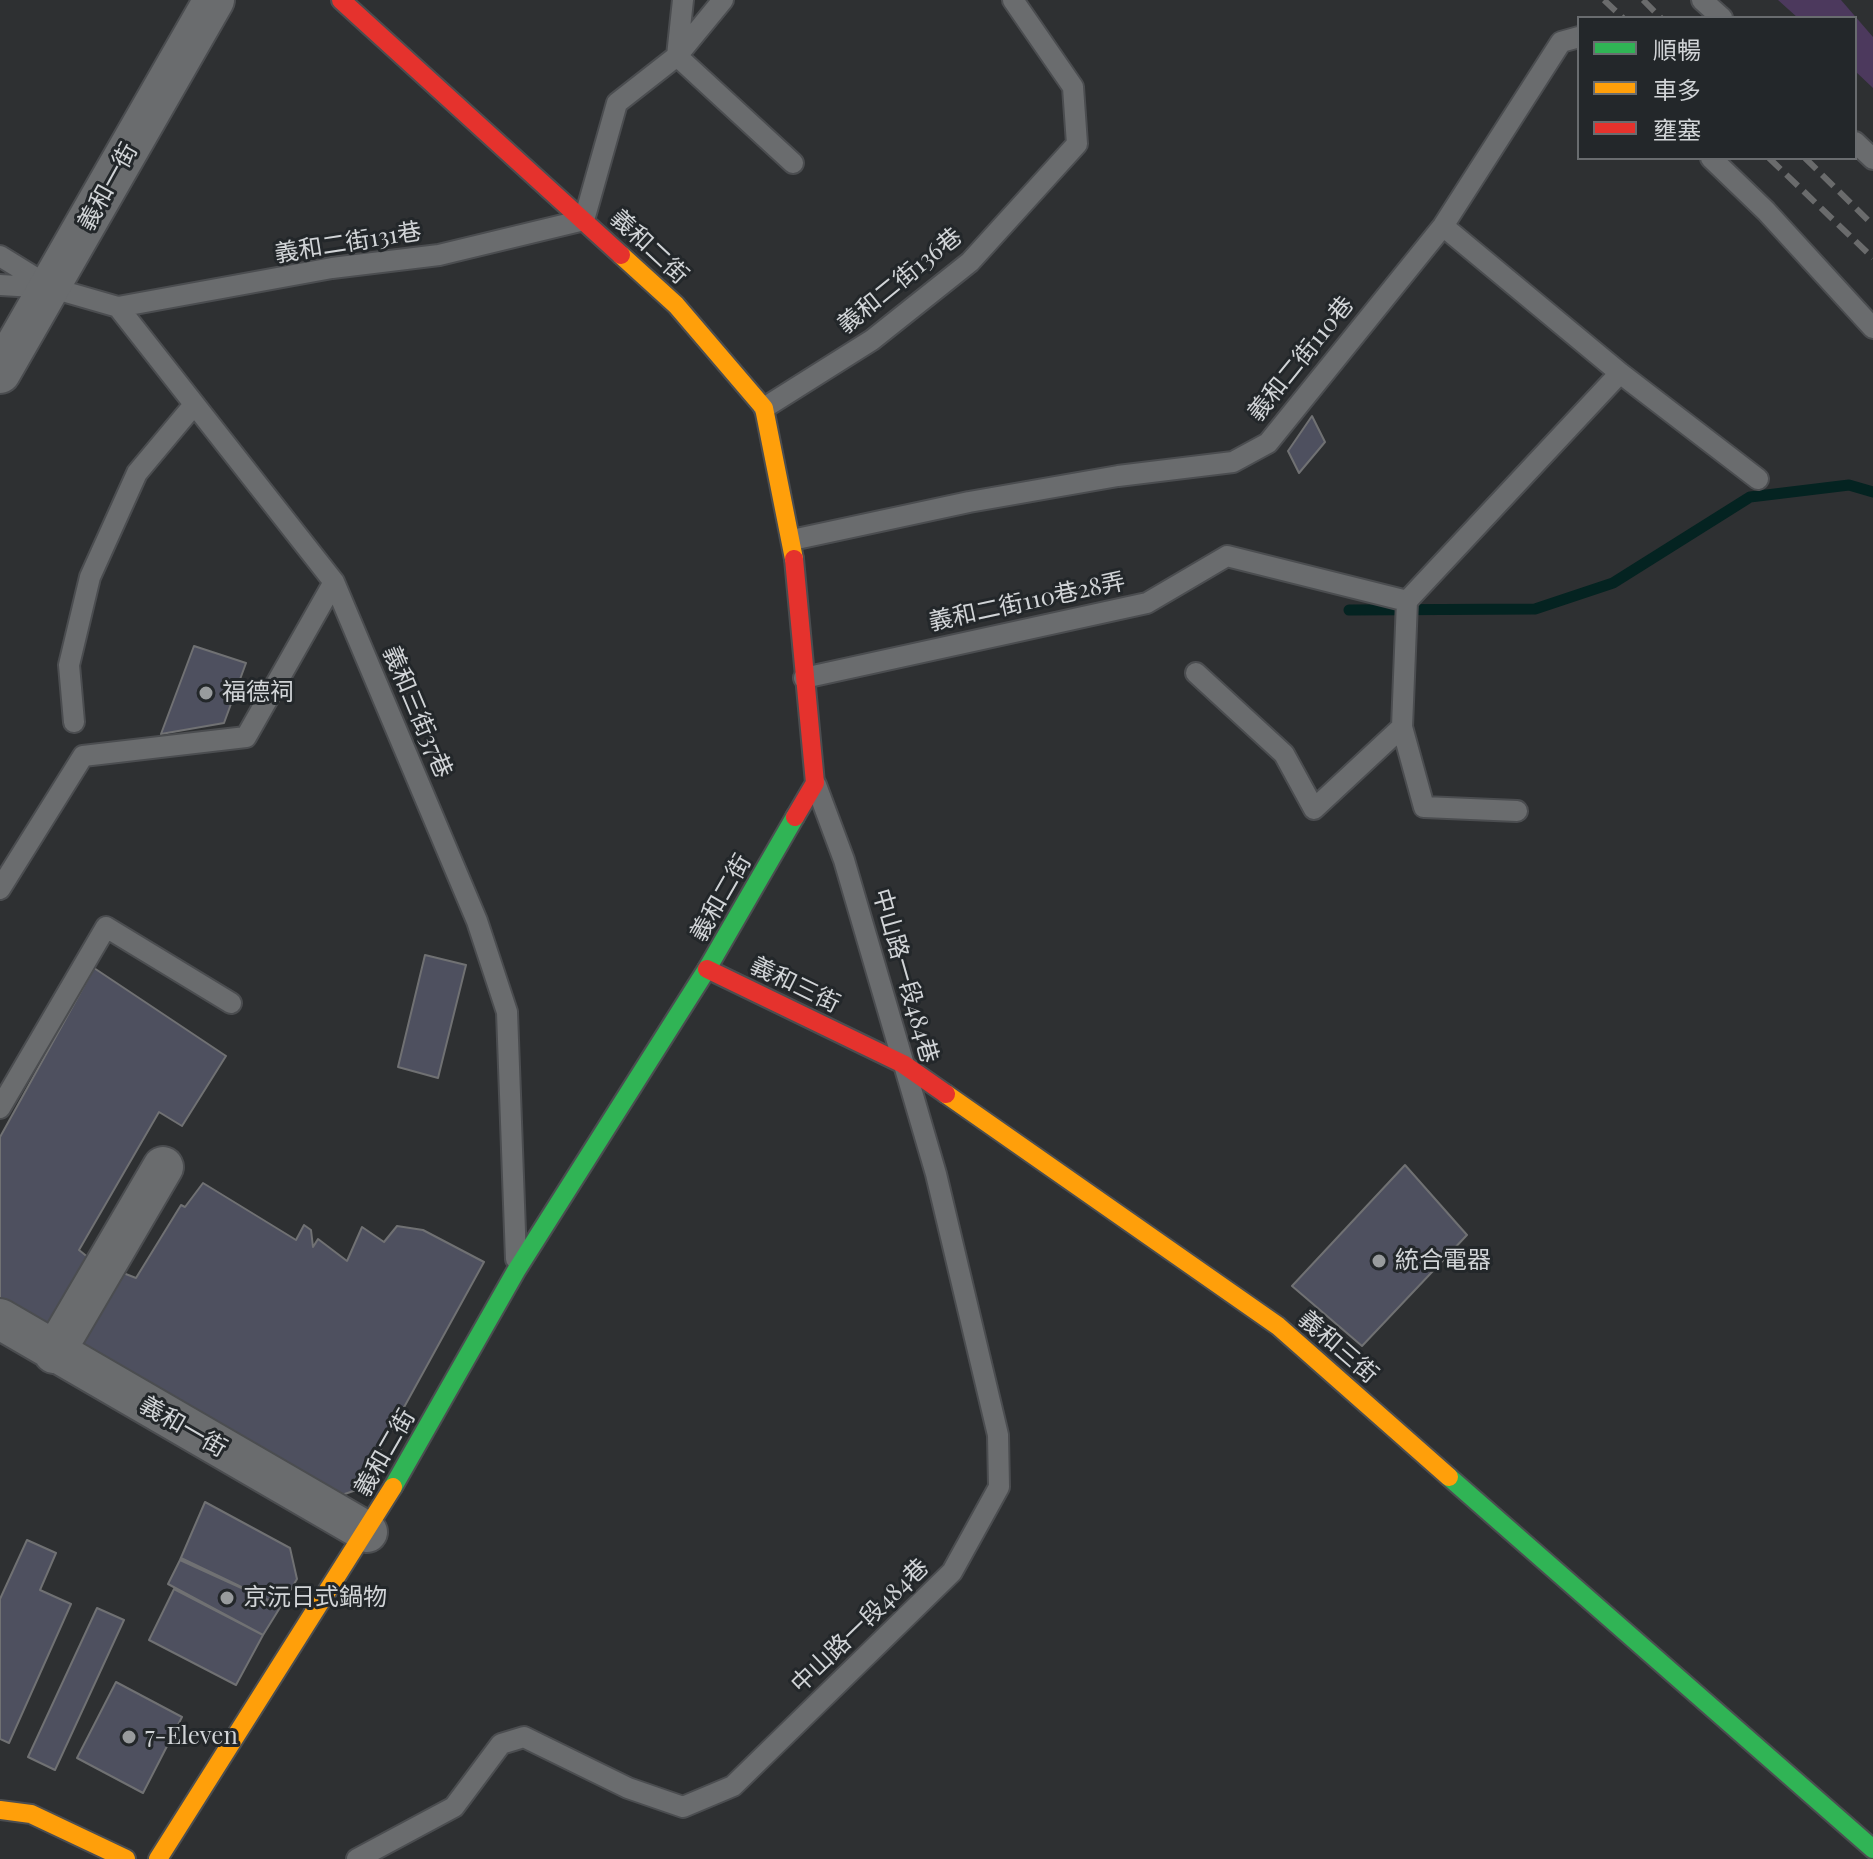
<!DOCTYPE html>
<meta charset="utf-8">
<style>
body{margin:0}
#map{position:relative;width:1873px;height:1859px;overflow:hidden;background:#2e3032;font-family:"Playfair Display","Noto Sans TC",serif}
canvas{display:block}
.legend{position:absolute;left:1577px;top:16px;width:280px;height:144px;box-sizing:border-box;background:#23272a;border:2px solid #696c6f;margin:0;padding:10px 14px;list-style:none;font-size:24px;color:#d1d4d7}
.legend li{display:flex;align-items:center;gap:16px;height:40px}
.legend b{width:40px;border:2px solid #696c6f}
</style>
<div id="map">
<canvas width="1873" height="1859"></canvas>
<ul class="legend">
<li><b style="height:10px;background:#30b455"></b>順暢</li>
<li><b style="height:10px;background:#ff9f0a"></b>車多</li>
<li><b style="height:10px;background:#e5322d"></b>壅塞</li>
</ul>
</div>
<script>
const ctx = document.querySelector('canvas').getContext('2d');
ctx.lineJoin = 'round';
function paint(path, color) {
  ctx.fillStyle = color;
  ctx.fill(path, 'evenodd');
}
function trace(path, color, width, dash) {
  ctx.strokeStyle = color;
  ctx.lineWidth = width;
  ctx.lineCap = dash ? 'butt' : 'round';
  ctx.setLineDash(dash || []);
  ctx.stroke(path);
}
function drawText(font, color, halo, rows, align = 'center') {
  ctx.font = font + ' "Playfair Display","Noto Sans TC",serif';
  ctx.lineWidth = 6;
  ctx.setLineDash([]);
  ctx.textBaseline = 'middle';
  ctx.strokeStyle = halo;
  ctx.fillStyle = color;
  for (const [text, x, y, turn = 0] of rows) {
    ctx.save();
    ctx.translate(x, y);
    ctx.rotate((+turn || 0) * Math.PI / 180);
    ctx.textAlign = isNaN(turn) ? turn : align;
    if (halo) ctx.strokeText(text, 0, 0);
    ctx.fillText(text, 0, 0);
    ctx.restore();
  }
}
paint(new Path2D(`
 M 1778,0 L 1841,0 L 1873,37 L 1873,88 L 1855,71 L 1855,18 L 1798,18 Z`), '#4c395d');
trace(new Path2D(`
 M 1349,610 L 1535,609 L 1613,583 L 1750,497 L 1849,485 L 1873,492`), '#042321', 11);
const building = new Path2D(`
 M 1312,416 L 1325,442 L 1299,473 L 1288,451 Z
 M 194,646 L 246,663 L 224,723 L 161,734 Z
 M 425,955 L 466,965 L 438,1078 L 398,1067 Z
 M 94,968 L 226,1056 L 182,1126 L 159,1112 L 79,1250 L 95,1263 L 52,1331 L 0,1300 L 0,1137 Z
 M 1405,1165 L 1467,1235 L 1362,1346 L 1292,1286 Z
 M 203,1183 L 296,1240 L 304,1225 L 311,1230 L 313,1247 L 318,1239 L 347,1261 L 362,1227 L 384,1242 L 397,1226 L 423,1230 L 484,1262 L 359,1489 L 322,1502 L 74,1339 L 118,1271 L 136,1278 L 181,1205 L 185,1207 Z
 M 205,1502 L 290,1548 L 297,1579 L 281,1606 L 180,1560 Z
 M 27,1540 L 56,1553 L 40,1590 L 71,1604 L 9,1743 L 0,1739 L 0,1599 Z
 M 181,1558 L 281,1606 L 263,1635 L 168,1584 Z
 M 174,1589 L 263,1635 L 236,1685 L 149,1640 Z
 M 97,1608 L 124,1620 L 55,1770 L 28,1757 Z
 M 116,1682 L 182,1717 L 143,1793 L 77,1758 Z`);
paint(building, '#4e505f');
trace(building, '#707173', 2);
const lane = new Path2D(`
 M 683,0 L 677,56 L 793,163
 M 1702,0 L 1722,18
 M 1855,142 L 1873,159
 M 1711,158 L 1766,211 L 1873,328
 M 1443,226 L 1620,373 L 1758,479
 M 0,256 L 47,285
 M 0,285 L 52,288 L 118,307 L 334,582 L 477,921 L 507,1012 L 516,1259
 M 118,307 L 332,268 L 439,255 L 584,220 L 617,103 L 677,56 L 723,0
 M 764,408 L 872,340 L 970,262 L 1077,144 L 1073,87 L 1013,0
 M 792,540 L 969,502 L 1118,476 L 1233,462 L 1268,443 L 1443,226 L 1561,42 L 1579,37
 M 1407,601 L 1620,373
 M 804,678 L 1147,603 L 1227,556 L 1407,601 L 1402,727 L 1314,809 L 1284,754 L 1196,673
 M 74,722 L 69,665 L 90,577 L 137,473 L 193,406
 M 1402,727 L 1424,807 L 1517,811
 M 0,889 L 83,756 L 246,737 L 334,582
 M 0,1108 L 106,927 L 231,1003
 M 357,1859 L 454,1807 L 501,1744 L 524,1737 L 628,1788 L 683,1807 L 733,1786 L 952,1572 L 999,1487 L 998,1435 L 936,1174 L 844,860 L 816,785`);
const street = new Path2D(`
 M 0,373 L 214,0
 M 0,1319 L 367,1532
 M 54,1353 L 163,1167`);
const fast = new Path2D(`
 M 1449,1477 L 1873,1849
 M 393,1487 L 516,1271 L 707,969 L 795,817`);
const slow = new Path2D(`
 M 621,255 L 676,305 L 764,408 L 794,559
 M 946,1094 L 1278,1326 L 1449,1477
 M 0,1810 L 31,1814 L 126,1859
 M 158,1859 L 393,1487`);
const jam = new Path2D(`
 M 341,0 L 621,255
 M 794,559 L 815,783 L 795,817
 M 707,969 L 903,1064 L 946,1094`);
trace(lane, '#4b4d50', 24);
trace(street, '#4b4d50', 44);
trace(fast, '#4b4d50', 22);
trace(slow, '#4b4d50', 22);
trace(jam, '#4b4d50', 22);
trace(lane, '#6a6c6e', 20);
trace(street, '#6a6c6e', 40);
trace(fast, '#30b455', 18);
trace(slow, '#ff9f0a', 18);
trace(jam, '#e5322d', 18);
trace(new Path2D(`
 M 1604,0 L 1623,18
 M 1643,0 L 1661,18
 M 1769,158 L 1873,258
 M 1805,158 L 1873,225`), '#6a6b6c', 6, [16, 8]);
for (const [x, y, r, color] of [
 [206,693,8,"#989b9d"],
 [1379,1261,8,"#989b9d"],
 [227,1598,8,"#989b9d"],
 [129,1737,8,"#989b9d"]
]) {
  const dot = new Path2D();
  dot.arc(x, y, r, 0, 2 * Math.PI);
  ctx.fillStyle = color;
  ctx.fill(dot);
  trace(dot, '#23272a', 3);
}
drawText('24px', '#d1d4d7', '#23272a', [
 ["義和一街",108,187,-61],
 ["義和二街131巷",348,243,-9],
 ["義和二街",649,247,43],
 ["義和二街136巷",900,281,-39],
 ["義和二街110巷",1301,359,-51],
 ["義和二街110巷28弄",1027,602,-12],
 ["義和三街37巷",417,712,67],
 ["義和二街",721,898,-60],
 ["中山路一段484巷",905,976,74],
 ["義和三街",795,985,26],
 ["義和三街",1338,1347,41],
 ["義和一街",183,1427,30],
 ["義和二街",385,1453,-60],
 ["中山路一段484巷",860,1626,-44]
]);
drawText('24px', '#d1d4d7', '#23272a', [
 ["福德祠",222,693],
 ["統合電器",1395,1261],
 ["京沅日式鍋物",243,1598],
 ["7-Eleven",145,1737]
], 'left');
</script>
